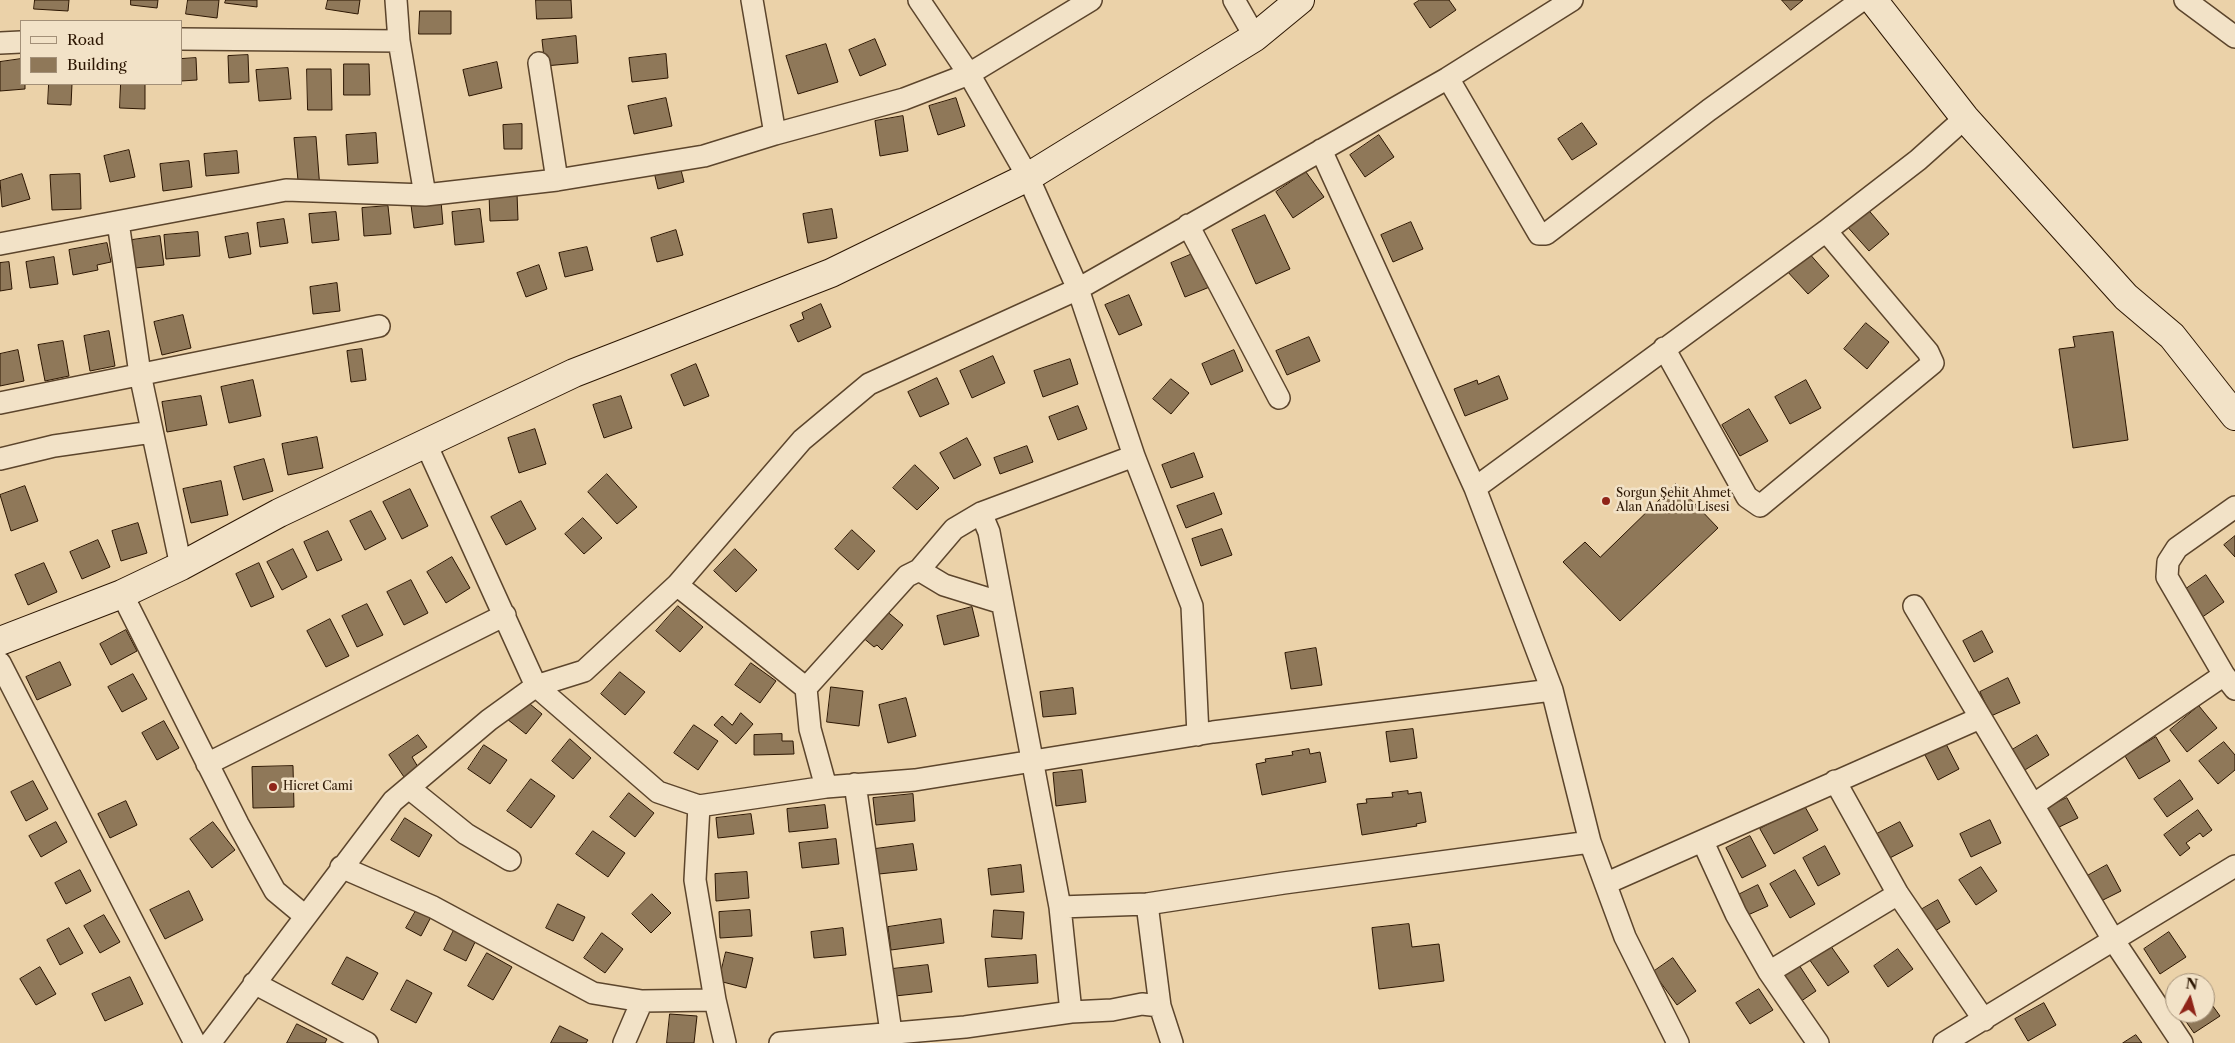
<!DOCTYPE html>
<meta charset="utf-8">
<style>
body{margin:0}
#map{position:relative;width:2235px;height:1043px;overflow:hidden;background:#ebd2a9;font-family:"Libre Caslon Text",serif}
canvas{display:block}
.legend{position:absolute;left:20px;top:20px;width:162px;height:65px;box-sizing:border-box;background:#f2e2c7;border:1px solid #a39078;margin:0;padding:6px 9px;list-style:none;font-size:15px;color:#2c1602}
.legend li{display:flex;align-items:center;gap:10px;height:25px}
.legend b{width:25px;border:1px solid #a39078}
.north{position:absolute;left:2165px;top:973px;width:50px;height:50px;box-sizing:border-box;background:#f2e2c7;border:1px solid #a39078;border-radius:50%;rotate:7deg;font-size:14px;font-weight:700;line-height:20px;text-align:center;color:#2c1602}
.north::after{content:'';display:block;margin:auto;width:18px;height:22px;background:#8f2418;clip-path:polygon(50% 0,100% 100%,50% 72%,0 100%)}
</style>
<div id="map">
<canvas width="2235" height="1043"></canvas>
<ul class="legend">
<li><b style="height:6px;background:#f2e2c7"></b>Road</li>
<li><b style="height:14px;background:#8f7859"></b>Building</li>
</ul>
<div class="north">N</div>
</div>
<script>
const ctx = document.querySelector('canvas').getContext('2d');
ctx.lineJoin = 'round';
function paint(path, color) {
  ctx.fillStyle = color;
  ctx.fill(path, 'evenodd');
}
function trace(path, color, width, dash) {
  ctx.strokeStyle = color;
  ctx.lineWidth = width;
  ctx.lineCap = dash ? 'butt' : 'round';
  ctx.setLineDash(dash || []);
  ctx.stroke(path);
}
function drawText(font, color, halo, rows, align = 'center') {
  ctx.font = font + ' "Libre Caslon Text",serif';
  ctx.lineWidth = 5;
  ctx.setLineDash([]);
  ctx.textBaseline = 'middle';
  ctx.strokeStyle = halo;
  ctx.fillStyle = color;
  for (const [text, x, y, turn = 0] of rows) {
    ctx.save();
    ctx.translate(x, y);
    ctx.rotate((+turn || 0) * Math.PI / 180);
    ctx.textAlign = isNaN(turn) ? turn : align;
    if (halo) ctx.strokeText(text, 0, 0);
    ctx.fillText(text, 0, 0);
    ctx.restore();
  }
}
const building = new Path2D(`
 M 35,0 L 69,0 L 68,11 L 34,9 Z
 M 131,0 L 158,0 L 157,8 L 131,5 Z
 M 188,0 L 219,0 L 217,18 L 186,14 Z
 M 226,0 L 257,0 L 257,7 L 225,3 Z
 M 328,0 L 360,0 L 358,14 L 326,9 Z
 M 536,0 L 571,0 L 572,18 L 537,19 Z
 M 1420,0 L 1449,0 L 1456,10 L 1430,28 L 1414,4 Z
 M 1782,0 L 1803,0 L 1791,10 Z
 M 420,11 L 451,11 L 451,34 L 419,34 Z
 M 576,36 L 578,63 L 545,66 L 542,40 Z
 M 875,39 L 886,65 L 860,76 L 849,50 Z
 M 826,44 L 838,82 L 798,94 L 786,56 Z
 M 666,54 L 668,78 L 632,82 L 629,58 Z
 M 248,55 L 249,82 L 229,83 L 228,56 Z
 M 196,58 L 197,80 L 181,81 L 181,59 Z
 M 21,59 L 21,84 L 25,84 L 25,89 L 0,91 L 0,62 Z
 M 497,62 L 502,88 L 469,96 L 463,70 Z
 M 344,64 L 369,64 L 370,95 L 344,95 Z
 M 288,68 L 291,99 L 259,101 L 256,70 Z
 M 307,69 L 331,69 L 332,110 L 308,110 Z
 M 49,84 L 72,84 L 71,105 L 48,104 Z
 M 121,84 L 145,84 L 145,109 L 120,108 Z
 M 666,98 L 672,126 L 634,134 L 628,106 Z
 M 956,98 L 965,126 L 938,135 L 929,106 Z
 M 903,116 L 908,151 L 880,156 L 875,121 Z
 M 1582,123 L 1597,144 L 1572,160 L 1558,139 Z
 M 522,124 L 522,149 L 504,149 L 503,125 Z
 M 376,133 L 378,163 L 348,165 L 346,135 Z
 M 1379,135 L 1394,157 L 1365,177 L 1350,155 Z
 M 316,137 L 320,189 L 299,191 L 294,138 Z
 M 129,150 L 135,177 L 110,182 L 104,156 Z
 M 237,151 L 239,173 L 206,176 L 204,154 Z
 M 189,161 L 192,187 L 163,191 L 160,164 Z
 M 680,166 L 684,182 L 658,189 L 654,172 Z
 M 1306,172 L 1324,197 L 1293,218 L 1276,192 Z
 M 22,174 L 30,199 L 2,207 L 0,181 Z
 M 80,174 L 81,209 L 52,210 L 50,175 Z
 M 517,193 L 518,220 L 490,221 L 489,194 Z
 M 441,201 L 443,224 L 414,228 L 411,205 Z
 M 388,206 L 391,234 L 364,236 L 362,208 Z
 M 1865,206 L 1889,234 L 1869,251 L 1844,223 Z
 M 480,209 L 484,242 L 455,245 L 452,212 Z
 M 832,209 L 837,238 L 808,243 L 803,214 Z
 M 336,212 L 339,240 L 312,243 L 309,214 Z
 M 1265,215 L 1290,269 L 1256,284 L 1232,230 Z
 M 284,219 L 288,243 L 260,247 L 257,223 Z
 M 1411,222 L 1423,249 L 1393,262 L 1381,235 Z
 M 676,230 L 683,255 L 657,262 L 651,238 Z
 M 198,232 L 200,256 L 166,259 L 164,235 Z
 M 248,233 L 251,254 L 229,258 L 225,237 Z
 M 160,236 L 164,265 L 135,268 L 132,240 Z
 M 107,243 L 111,262 L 97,265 L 98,270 L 73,275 L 69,250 Z
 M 587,247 L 593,270 L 565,277 L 559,253 Z
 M 1197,252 L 1212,286 L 1185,297 L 1171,263 Z
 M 1808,252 L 1829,276 L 1808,294 L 1786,270 Z
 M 54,257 L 58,284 L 30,288 L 26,262 Z
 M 9,262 L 12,289 L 0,291 L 0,263 Z
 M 539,265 L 547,289 L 526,297 L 517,273 Z
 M 337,283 L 340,311 L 313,314 L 310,287 Z
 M 1129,295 L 1142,325 L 1119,335 L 1105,305 Z
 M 821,304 L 831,327 L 798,342 L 790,325 L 804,319 L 802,313 Z
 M 183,315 L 191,348 L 162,355 L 154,322 Z
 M 1866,323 L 1889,342 L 1867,369 L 1844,349 Z
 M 109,331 L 115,366 L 90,371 L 84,336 Z
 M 2113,332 L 2128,440 L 2073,448 L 2059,349 L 2075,347 L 2073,337 Z
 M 1309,337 L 1320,361 L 1287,375 L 1276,351 Z
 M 63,341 L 69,376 L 45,381 L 38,345 Z
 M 362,349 L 366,380 L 351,382 L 347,351 Z
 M 18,350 L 24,381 L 0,386 L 0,354 Z
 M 1234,350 L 1243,371 L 1211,385 L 1202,364 Z
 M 993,356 L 1005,383 L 972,398 L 960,371 Z
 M 1070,359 L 1078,384 L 1043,397 L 1034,371 Z
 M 696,364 L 709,396 L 684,406 L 671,375 Z
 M 1499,376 L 1508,399 L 1465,416 L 1454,389 L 1477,380 L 1478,384 Z
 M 937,378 L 949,404 L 920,417 L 908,392 Z
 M 1171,379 L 1189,393 L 1171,414 L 1153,399 Z
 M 253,380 L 261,416 L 229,423 L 221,387 Z
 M 1806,380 L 1821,408 L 1790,424 L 1775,397 Z
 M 201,396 L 207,425 L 167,432 L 162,402 Z
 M 621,396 L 632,428 L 604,438 L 593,405 Z
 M 1078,406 L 1087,429 L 1058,440 L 1049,417 Z
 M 1749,409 L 1768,441 L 1740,456 L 1722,425 Z
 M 535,429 L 546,464 L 519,473 L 508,438 Z
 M 317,437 L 323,468 L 288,475 L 282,444 Z
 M 967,438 L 981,465 L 954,479 L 940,453 Z
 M 1027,446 L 1033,462 L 1000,474 L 994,458 Z
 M 1194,453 L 1203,477 L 1171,488 L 1162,465 Z
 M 264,459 L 273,491 L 243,500 L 234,467 Z
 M 915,465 L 939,488 L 917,510 L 893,488 Z
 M 607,474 L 637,507 L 617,524 L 588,492 Z
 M 221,481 L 228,515 L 191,523 L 183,489 Z
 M 1676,484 L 1718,528 L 1620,621 L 1563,562 L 1585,542 L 1600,557 Z
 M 25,486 L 38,521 L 11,531 L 0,495 Z
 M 410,489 L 428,526 L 402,539 L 383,502 Z
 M 1214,493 L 1222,514 L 1186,528 L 1177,506 Z
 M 521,501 L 536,529 L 506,545 L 491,517 Z
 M 371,511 L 386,539 L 365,550 L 350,521 Z
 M 583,518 L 602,538 L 584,554 L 565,534 Z
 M 138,523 L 147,553 L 121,561 L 112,531 Z
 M 1222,529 L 1232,555 L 1201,566 L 1192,539 Z
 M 852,530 L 875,551 L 858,570 L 835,549 Z
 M 328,531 L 342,560 L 317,571 L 304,542 Z
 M 2235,536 L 2235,557 L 2224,545 Z
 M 98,540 L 110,567 L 82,579 L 70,552 Z
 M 293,549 L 307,577 L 282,590 L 267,562 Z
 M 735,549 L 757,570 L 736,592 L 714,571 Z
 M 452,557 L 470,588 L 446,603 L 427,572 Z
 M 44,563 L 57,592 L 28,605 L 15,575 Z
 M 259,563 L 274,597 L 251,607 L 236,574 Z
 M 2206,575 L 2224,602 L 2201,618 L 2183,591 Z
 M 411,580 L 428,613 L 404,625 L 387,592 Z
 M 367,604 L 383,635 L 357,647 L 342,616 Z
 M 678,606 L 703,627 L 680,652 L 656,631 Z
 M 972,607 L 979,636 L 944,645 L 937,616 Z
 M 884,609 L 903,625 L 882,650 L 877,645 L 874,647 L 861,636 Z
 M 330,619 L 349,656 L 326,667 L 307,631 Z
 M 126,630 L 137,651 L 111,665 L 100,644 Z
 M 1982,631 L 1993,652 L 1974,662 L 1963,641 Z
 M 1316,648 L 1322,685 L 1291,689 L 1285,653 Z
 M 60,662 L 71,685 L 37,700 L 26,677 Z
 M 751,663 L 776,681 L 760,703 L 735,685 Z
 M 620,672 L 645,692 L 625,715 L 601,694 Z
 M 133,674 L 147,699 L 122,712 L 108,687 Z
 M 2008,678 L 2020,703 L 1991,716 L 1980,692 Z
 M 831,687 L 863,691 L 859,726 L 827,722 Z
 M 1073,688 L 1076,714 L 1043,717 L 1040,692 Z
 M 906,698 L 916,736 L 888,743 L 879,705 Z
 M 524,699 L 542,714 L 526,734 L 507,719 Z
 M 2199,706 L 2217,728 L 2187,752 L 2170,730 Z
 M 741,713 L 753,724 L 736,744 L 714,725 L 722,716 L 732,725 Z
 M 164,721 L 179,748 L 157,760 L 142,733 Z
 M 694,725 L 718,741 L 698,770 L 674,753 Z
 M 1413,729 L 1417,758 L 1390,762 L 1386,732 Z
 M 782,734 L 782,741 L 793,741 L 794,754 L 754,755 L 754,735 Z
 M 418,735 L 427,747 L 412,757 L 418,767 L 404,777 L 389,755 Z
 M 2037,735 L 2049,755 L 2020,773 L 2007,753 Z
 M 2156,737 L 2170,761 L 2139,779 L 2125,756 Z
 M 570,739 L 591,758 L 573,779 L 552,761 Z
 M 2224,742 L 2235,755 L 2235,770 L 2218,784 L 2199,761 Z
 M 1946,744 L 1959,769 L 1938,780 L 1925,755 Z
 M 484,745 L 507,760 L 490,784 L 468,769 Z
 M 1309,749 L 1310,754 L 1320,752 L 1326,782 L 1262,795 L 1256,764 L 1266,762 L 1265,759 L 1293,755 L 1292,752 Z
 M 293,766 L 294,807 L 253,808 L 252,767 Z
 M 1082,770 L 1086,802 L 1056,806 L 1053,773 Z
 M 531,779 L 555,796 L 531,828 L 507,811 Z
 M 2180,780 L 2193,799 L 2167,817 L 2154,799 Z
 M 33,781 L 48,809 L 26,821 L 11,792 Z
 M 1408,791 L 1408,794 L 1421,792 L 1426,822 L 1416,824 L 1417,826 L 1362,835 L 1357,804 L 1367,803 L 1366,799 L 1393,797 L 1392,793 Z
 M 629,793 L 654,813 L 635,837 L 610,817 Z
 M 913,794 L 915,821 L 876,825 L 873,798 Z
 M 2067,798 L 2078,818 L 2055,829 L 2044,809 Z
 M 126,801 L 137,825 L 110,838 L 98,814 Z
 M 825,805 L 828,828 L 789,832 L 787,809 Z
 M 1804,805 L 1818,830 L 1774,854 L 1760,829 Z
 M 2198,810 L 2212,830 L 2203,837 L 2200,833 L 2186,843 L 2190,848 L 2180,856 L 2164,835 Z
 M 751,814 L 754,834 L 718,838 L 716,818 Z
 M 405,818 L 432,835 L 419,857 L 391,840 Z
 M 1990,820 L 2001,843 L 1971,857 L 1960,834 Z
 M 56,822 L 67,842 L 41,857 L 29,836 Z
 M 213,822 L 235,850 L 212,868 L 190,839 Z
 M 1900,822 L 1913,846 L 1884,861 L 1871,837 Z
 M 593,831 L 625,853 L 608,877 L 576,854 Z
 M 1750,836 L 1766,866 L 1742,878 L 1726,848 Z
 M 836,839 L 839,864 L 802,868 L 799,843 Z
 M 913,844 L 917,870 L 879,874 L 875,849 Z
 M 1825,846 L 1840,874 L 1818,886 L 1803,858 Z
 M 1021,865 L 1024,892 L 991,895 L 988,869 Z
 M 2107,865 L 2121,891 L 2093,905 L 2080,880 Z
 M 1981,867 L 1997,891 L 1976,905 L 1959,880 Z
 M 80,870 L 91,891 L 66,904 L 55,883 Z
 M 1795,870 L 1815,904 L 1790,918 L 1770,884 Z
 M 747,872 L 749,898 L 716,901 L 715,874 Z
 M 1758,885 L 1768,906 L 1739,919 L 1730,899 Z
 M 189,891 L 203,920 L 165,939 L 150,910 Z
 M 652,894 L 671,913 L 651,933 L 632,914 Z
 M 1938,900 L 1950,922 L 1930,934 L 1917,912 Z
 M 558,904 L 585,917 L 573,941 L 546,928 Z
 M 417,909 L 431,917 L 421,936 L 406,928 Z
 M 750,910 L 752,936 L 720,938 L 719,912 Z
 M 994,910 L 1024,912 L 1022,939 L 992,937 Z
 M 104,915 L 120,942 L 100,953 L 84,926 Z
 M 941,919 L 944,943 L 891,950 L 888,927 Z
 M 1409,924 L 1412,947 L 1439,944 L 1444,981 L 1379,989 L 1372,928 Z
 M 456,926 L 477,938 L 466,961 L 444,950 Z
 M 69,928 L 83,953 L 60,965 L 47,940 Z
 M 843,928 L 846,955 L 814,958 L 811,932 Z
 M 2169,932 L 2186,957 L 2160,974 L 2144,949 Z
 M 602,933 L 623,949 L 605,973 L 584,958 Z
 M 1830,945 L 1849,972 L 1828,986 L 1809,959 Z
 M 1898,949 L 1913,969 L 1888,987 L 1874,966 Z
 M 726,952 L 753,958 L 746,988 L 719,981 Z
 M 487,953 L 512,967 L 493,1000 L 468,986 Z
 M 1036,955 L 1038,983 L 988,987 L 985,959 Z
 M 347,957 L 378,973 L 363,1000 L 332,984 Z
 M 1673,958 L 1696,991 L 1677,1005 L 1653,972 Z
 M 928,965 L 932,992 L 895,996 L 892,969 Z
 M 1799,965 L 1816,991 L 1794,1006 L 1777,980 Z
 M 40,967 L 56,994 L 36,1005 L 20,979 Z
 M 130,977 L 143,1004 L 105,1021 L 92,994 Z
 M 407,980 L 432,993 L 416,1023 L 391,1010 Z
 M 1759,989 L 1773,1010 L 1750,1024 L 1736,1003 Z
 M 2205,995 L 2220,1016 L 2194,1033 L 2180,1013 L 2205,1013 Z
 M 2044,1003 L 2056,1025 L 2028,1041 L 2015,1019 Z
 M 670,1014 L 697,1016 L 694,1043 L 667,1043 Z
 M 297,1024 L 327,1039 L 325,1043 L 287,1043 Z
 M 560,1026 L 588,1040 L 586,1043 L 551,1043 Z
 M 2136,1035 L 2142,1043 L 2123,1043 Z`);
paint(building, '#8f7859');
trace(building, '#2c1602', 1);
const street = new Path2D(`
 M 396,0 L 399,41 L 425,195
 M 752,0 L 775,134
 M 919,0 L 969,74 L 1028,177 L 1078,289 L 1134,456 L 1192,606 L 1198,735
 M 1234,0 L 1255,37
 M 1572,0 L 1448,78 L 1539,234 L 1546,234 L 1709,110 L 1862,0
 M 2185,0 L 2235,37
 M 181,39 L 399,41
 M 0,43 L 21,42
 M 539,63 L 557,180
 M 1321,150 L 1475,488 L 1552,690 L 1590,842 L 1625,937 L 1678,1043
 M 118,222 L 140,374 L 181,566
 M 1188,225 L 1279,398
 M 0,244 L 286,190 L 425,195 L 557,180 L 704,156 L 775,134 L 904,99 L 969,74 L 1091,0
 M 1664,348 L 1747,497 L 1760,506 L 1933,363 L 1928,352 L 1826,231
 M 0,403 L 379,326
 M 426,444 L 536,686 L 658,792 L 699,806 L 826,787 L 915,780 L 1213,732 L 1552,690
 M 0,459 L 54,446 L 152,432
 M 1475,488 L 1826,231 L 1918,160 L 1965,118
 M 2235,507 L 2177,548 L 2168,562 L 2167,577 L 2224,675 L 2235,689
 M 981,513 L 989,532 L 1060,907 L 1071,1012
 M 919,570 L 944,585 L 1002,603
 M 677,585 L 806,688 L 810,729 L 826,787
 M 122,594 L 238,824 L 275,891 L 305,916
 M 1914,606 L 2114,941 L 2182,1043
 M 0,663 L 195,1043
 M 806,688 L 907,576 L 919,570 L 954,529 L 981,513 L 1134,456
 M 207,764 L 505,615
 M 1835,781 L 1898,894 L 1984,1020
 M 855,784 L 891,1032
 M 409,788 L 466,834 L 510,860
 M 2033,805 L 2224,675
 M 699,806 L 695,880 L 715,1000 L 725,1043
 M 1703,842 L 1736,914 L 1769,972 L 1818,1043
 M 341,867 L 433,907 L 593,993 L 642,1001 L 715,1000
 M 1607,883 L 1980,718
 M 1147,904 L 1160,1006 L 1172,1043
 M 1060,907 L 1147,904 L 1284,883 L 1590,842
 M 1769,972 L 1898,894
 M 254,983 L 367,1043
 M 210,1043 L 393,801 L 489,720 L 536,686 L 584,671 L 677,585 L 802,440 L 869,384 L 1078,289 L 1448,78
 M 624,1043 L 642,1001
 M 780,1043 L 965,1027 L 1071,1012 L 1112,1010 L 1142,1004 L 1160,1006
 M 1944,1043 L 2235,866`);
const secondary = new Path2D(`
 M 1873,0 L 1965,118 L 2126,297 L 2172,336 L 2235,416
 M 0,641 L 122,594 L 181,566 L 279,513 L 574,373 L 831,273 L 1028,177 L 1255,37 L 1300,0`);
trace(street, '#5c452c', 24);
trace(secondary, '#2c1602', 30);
trace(street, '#f2e2c7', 21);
trace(secondary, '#f2e2c7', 28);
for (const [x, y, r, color] of [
 [1606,501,5,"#8f2418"],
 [273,787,5,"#8f2418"]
]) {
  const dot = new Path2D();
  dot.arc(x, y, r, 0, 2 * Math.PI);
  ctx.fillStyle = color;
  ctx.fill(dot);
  trace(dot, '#f2e2c7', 2);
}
drawText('12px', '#2c1602', '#f2e2c7', [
 ["Sorgun Şehit Ahmet",1616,494],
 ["Alan Anadolu Lisesi",1616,508],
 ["Hicret Cami",283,787]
], 'left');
</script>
